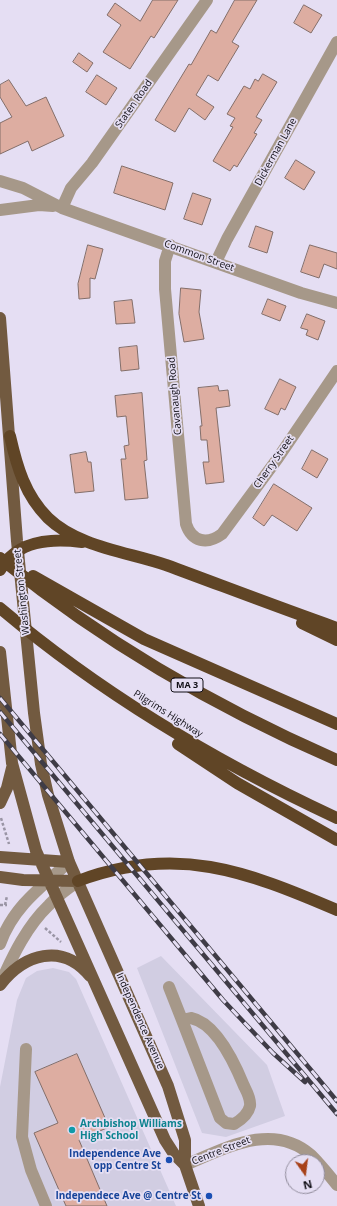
<!DOCTYPE html>
<style>
body{margin:0}
#map{position:relative;width:337px;height:1206px;overflow:hidden;background:#e5def3;font-family:"Open Sans",sans-serif}
canvas{display:block}
.north{position:absolute;left:285px;top:1154px;width:40px;height:40px;box-sizing:border-box;background:#e5def3;border:1px solid #908b9b;border-radius:50%;rotate:166deg;font-size:11px;font-weight:700;line-height:16px;text-align:center;color:#110f16}
.north::after{content:'';display:block;margin:auto;width:14px;height:18px;background:#a74119;clip-path:polygon(50% 0,100% 100%,50% 72%,0 100%)}
</style>
<div id="map">
<canvas width="337" height="1206"></canvas>
<div class="north">N</div>
</div>
<script>
const ctx = document.querySelector('canvas').getContext('2d');
ctx.lineJoin = 'round';
function paint(path, color) {
  ctx.fillStyle = color;
  ctx.fill(path, 'evenodd');
}
function trace(path, color, width, dash) {
  ctx.strokeStyle = color;
  ctx.lineWidth = width;
  ctx.lineCap = dash ? 'butt' : 'round';
  ctx.setLineDash(dash || []);
  ctx.stroke(path);
}
function drawText(font, color, halo, rows, align = 'center') {
  ctx.font = font + ' "Open Sans",sans-serif';
  ctx.lineWidth = 3.5;
  ctx.setLineDash([]);
  ctx.textBaseline = 'middle';
  ctx.strokeStyle = halo;
  ctx.fillStyle = color;
  for (const [text, x, y, turn = 0] of rows) {
    ctx.save();
    ctx.translate(x, y);
    ctx.rotate((+turn || 0) * Math.PI / 180);
    ctx.textAlign = isNaN(turn) ? turn : align;
    if (halo) ctx.strokeText(text, 0, 0);
    ctx.fillText(text, 0, 0);
    ctx.restore();
  }
}
paint(new Path2D(`
 M 161,956 L 267,1065 L 285,1116 L 226,1137 L 202,1133 L 137,968 Z
 M 53,968 L 69,972 L 76,979 L 176,1206 L 0,1206 L 0,1087 L 17,1000 L 26,978 L 37,971 Z`), '#d1cde2');
const building = new Path2D(`
 M 153,0 L 178,0 L 154,38 L 151,36 L 130,69 L 103,52 L 121,25 L 107,15 L 115,3 L 140,21 Z
 M 235,0 L 257,0 L 232,42 L 239,46 L 218,81 L 208,75 L 196,95 L 214,107 L 205,120 L 189,108 L 175,132 L 155,120 L 189,64 L 191,65 L 211,30 L 216,33 Z
 M 304,5 L 322,15 L 311,33 L 294,23 Z
 M 79,53 L 93,63 L 87,72 L 73,62 Z
 M 263,74 L 277,82 L 256,117 L 262,120 L 254,133 L 257,134 L 237,167 L 234,165 L 230,171 L 213,161 L 233,127 L 230,126 L 235,118 L 227,114 L 244,86 L 250,89 L 255,79 L 258,81 Z
 M 97,75 L 117,88 L 106,105 L 86,92 Z
 M 9,80 L 26,106 L 46,97 L 64,136 L 32,151 L 28,141 L 0,154 L 0,123 L 12,117 L 0,97 L 0,85 Z
 M 296,160 L 315,172 L 304,190 L 285,178 Z
 M 122,166 L 173,183 L 165,210 L 114,193 Z
 M 193,193 L 211,199 L 202,225 L 184,219 Z
 M 256,226 L 273,232 L 267,253 L 249,247 Z
 M 88,245 L 103,249 L 95,279 L 90,278 L 90,298 L 79,299 L 78,284 Z
 M 310,245 L 337,253 L 337,269 L 324,264 L 319,278 L 301,272 Z
 M 181,288 L 201,290 L 199,312 L 204,339 L 184,342 L 179,314 Z
 M 268,299 L 286,306 L 280,321 L 262,314 Z
 M 132,300 L 135,323 L 116,324 L 114,302 Z
 M 307,314 L 325,321 L 318,340 L 306,335 L 308,330 L 301,328 Z
 M 137,346 L 139,369 L 121,371 L 119,348 Z
 M 280,379 L 296,387 L 285,410 L 281,408 L 278,415 L 265,409 Z
 M 218,386 L 219,391 L 228,390 L 230,406 L 216,408 L 224,482 L 206,484 L 203,462 L 209,462 L 207,440 L 201,440 L 200,426 L 202,426 L 198,388 Z
 M 142,393 L 147,460 L 144,461 L 148,498 L 125,500 L 121,459 L 126,459 L 124,446 L 129,445 L 126,416 L 117,417 L 115,396 Z
 M 312,450 L 328,459 L 317,478 L 302,469 Z
 M 86,452 L 88,462 L 91,462 L 94,491 L 75,493 L 70,455 Z
 M 274,484 L 312,508 L 297,531 L 272,515 L 264,526 L 253,518 Z
 M 77,1054 L 109,1127 L 79,1140 L 107,1206 L 66,1206 L 34,1133 L 58,1123 L 35,1072 Z`);
paint(building, '#ddada1');
trace(building, '#836e69', 1);
trace(new Path2D(`
 M 1,818 L 9,844
 M 0,905 L 7,905
 M 5,905 L 7,896
 M 45,928 L 61,942`), '#9a95a5', 2.5, [3, 2]);
trace(new Path2D(`
 M 0,181 L 23,188 L 62,208 L 301,293 L 337,303
 M 62,208 L 71,188 L 92,163 L 207,0
 M 0,210 L 39,205 L 53,206
 M 170,245 L 165,261 L 165,289 L 186,524 C 192,542 207,545 222,534 L 278,458 L 337,371
 M 216,262 L 227,239 L 337,42
 M 0,944 C 13,907 41,887 69,862
 M 1,982 C 13,955 27,926 49,905 C 57,896 68,889 78,881
 M 169,987 L 182,1020
 M 191,1018 C 216,1023 235,1064 244,1086 C 247,1092 251,1099 250,1106 C 248,1115 241,1120 234,1124 L 226,1123 L 220,1118 L 182,1020 Z
 M 26,1049 L 22,1137 L 31,1170 L 46,1206
 M 185,1165 C 224,1149 272,1121 311,1155 C 320,1164 329,1175 337,1185`), '#a69889', 12);
trace(new Path2D(`
 M 0,318 L 17,541 L 34,713 L 41,764 L 48,795 L 69,862 L 168,1086 L 185,1140 L 185,1165 L 199,1206
 M 0,652 L 12,763 L 36,851 L 165,1140 L 174,1154 L 185,1165
 M 0,803 L 7,788 L 12,768
 M 0,857 L 69,862
 M 0,877 L 23,880 L 78,881
 M 0,985 C 24,954 62,942 90,976`), '#725a40', 12);
trace(new Path2D(`
 M 10,436 C 17,467 25,495 48,518 C 78,547 128,552 166,565 C 223,586 280,608 337,628
 M 0,558 C 102,641 217,708 337,760
 M 0,570 C 17,540 51,538 82,542
 M 33,576 L 144,639 L 337,724
 M 0,608 C 102,694 216,762 337,818
 M 302,623 L 337,640
 M 178,744 L 237,783 L 337,840
 M 78,881 C 176,844 246,871 337,910`), '#604526', 12);
const rail = new Path2D(`
 M 0,698 L 337,1101
 M 0,712 L 337,1114
 M 0,734 L 223,1000 L 273,1053 L 305,1082`);
trace(rail, '#3f3c46', 4.5);
trace(rail, '#e5def3', 3, [9]);
for (const [x, y, r, color] of [
 [72,1130,4,"#0f9aa8"],
 [169,1160,4,"#1a4fb4"],
 [209,1196,4,"#1a4fb4"]
]) {
  const dot = new Path2D();
  dot.arc(x, y, r, 0, 2 * Math.PI);
  ctx.fillStyle = color;
  ctx.fill(dot);
  trace(dot, '#e5def3', 1.5);
}
for (const [x, y, w] of [
 [187,685,32]
]) {
  const box = new Path2D();
  box.roundRect(x - w / 2, y - 7, w, 14, 3);
  ctx.fillStyle = '#e5def3';
  ctx.fill(box);
  trace(box, '#110f16', 1);
}
drawText('bold 9px', '#110f16', null, [
 ["MA 3",187,685]
]);
drawText('10px', '#110f16', '#e5def3', [
 ["Staten Road",134,104,-55],
 ["Dickerman Lane",276,152,-61],
 ["Common Street",199,256,20],
 ["Cavanaugh Road",175,396,-95],
 ["Cherry Street",274,462,-55],
 ["Washington Street",22,592,-96],
 ["Pilgrims Highway",168,714,32],
 ["Independence Avenue",140,1021,66],
 ["Centre Street",221,1151,-21]
]);
drawText('bold 10px', '#0d838f', '#e5def3', [
 ["Archbishop Williams",80,1124],
 ["High School",80,1136]
], 'left');
drawText('bold 10px', '#164399', '#e5def3', [
 ["Independence Ave",161,1154],
 ["opp Centre St",161,1166],
 ["Independece Ave @ Centre St",201,1196]
], 'right');
</script>
